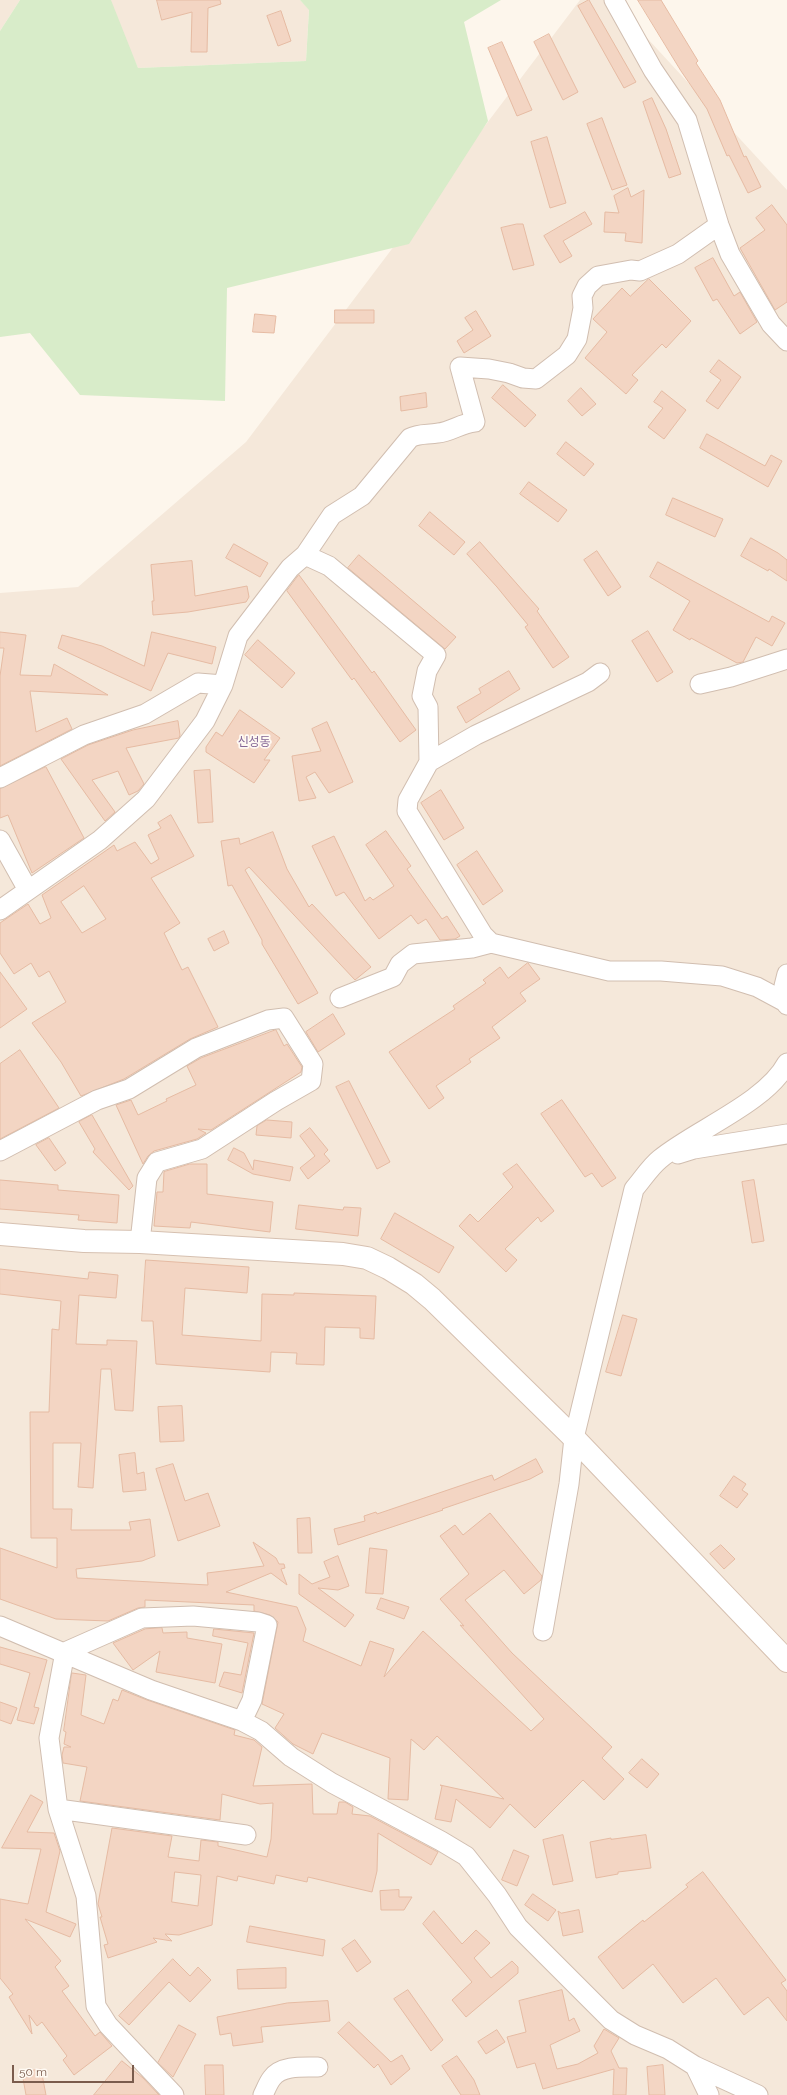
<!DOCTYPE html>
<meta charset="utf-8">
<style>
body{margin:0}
#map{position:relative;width:787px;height:2095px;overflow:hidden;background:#fdf6ec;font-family:Raleway,sans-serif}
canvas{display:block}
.scale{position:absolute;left:12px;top:2065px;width:122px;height:18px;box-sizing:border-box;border:2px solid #7a5c4d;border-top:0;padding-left:5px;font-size:12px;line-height:14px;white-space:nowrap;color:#7a5c4d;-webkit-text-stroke:3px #fffaf3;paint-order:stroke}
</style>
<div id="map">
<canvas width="787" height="2095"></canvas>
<div class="scale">50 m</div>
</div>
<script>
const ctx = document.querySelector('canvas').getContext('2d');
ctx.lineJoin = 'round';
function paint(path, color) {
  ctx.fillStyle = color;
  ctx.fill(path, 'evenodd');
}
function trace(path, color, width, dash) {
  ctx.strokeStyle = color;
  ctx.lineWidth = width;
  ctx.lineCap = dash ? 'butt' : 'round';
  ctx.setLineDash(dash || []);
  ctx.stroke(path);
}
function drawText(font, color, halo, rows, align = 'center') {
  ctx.font = font + ' Raleway,"Noto Sans KR",sans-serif';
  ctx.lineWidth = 3.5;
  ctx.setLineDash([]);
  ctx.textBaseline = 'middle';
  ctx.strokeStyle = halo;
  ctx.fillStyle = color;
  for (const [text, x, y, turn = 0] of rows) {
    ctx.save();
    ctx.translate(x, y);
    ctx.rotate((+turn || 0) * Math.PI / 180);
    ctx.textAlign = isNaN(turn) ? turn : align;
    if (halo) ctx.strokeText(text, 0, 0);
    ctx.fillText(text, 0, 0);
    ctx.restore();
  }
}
paint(new Path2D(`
 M 0,0 L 20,0 L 0,31 Z
 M 106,0 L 300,0 L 309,9 L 306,61 L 138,68 Z
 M 580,0 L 612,0 L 787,190 L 787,2095 L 0,2095 L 0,593 L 78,587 L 246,442 Z`), '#f5e8da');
paint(new Path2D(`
 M 20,0 L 111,0 L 138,68 L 306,61 L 309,10 L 300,0 L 501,0 L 464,22 L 488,121 L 409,244 L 227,288 L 225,401 L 80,395 L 30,333 L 0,337 L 0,31 Z`), '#d8ecc9');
const building = new Path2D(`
 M 157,0 L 220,0 L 221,4 L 208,8 L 207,52 L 191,52 L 192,12 L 162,20 Z
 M 589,0 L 636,82 L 624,88 L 578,6 Z
 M 638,0 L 661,0 L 698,61 L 696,63 L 720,100 L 744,157 L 746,156 L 761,187 L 748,193 L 729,155 L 727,156 L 707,109 L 681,71 Z
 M 281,11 L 291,41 L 278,46 L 267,16 Z
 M 549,34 L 578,92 L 563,100 L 534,42 Z
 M 502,42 L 532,110 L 517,116 L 488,48 Z
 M 652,98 L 666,129 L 681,174 L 669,178 L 643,102 Z
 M 602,118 L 627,185 L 612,190 L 587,124 Z
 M 547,137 L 566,203 L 550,208 L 531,142 Z
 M 628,188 L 631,197 L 644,190 L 642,243 L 625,241 L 626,233 L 604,232 L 605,212 L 619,213 L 614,196 Z
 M 772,205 L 787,225 L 787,302 L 775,310 L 740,248 L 765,230 L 756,218 Z
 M 585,212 L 592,224 L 563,241 L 572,256 L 560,263 L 544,236 Z
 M 517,224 L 523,224 L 534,265 L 513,270 L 501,228 Z
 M 713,258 L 734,296 L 740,292 L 757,322 L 740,334 L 717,299 L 713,301 L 695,268 Z
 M 649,279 L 691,321 L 666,348 L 662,344 L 632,375 L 638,380 L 626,394 L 585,358 L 607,332 L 593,319 L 622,288 L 630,296 Z
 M 335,310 L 374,310 L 374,323 L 335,323 Z
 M 476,311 L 491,336 L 464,353 L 457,341 L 473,330 L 465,318 Z
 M 255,314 L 276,316 L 274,333 L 253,332 Z
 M 719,360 L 741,377 L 718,409 L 706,401 L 721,380 L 710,372 Z
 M 503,385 L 536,415 L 525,427 L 492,398 Z
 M 581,388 L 596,404 L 582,416 L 568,401 Z
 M 662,391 L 686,410 L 664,439 L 648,427 L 663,408 L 654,402 Z
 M 426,393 L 427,407 L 401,411 L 400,397 Z
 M 707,434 L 765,466 L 771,455 L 782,461 L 768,487 L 700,448 Z
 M 566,442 L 594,464 L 584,476 L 557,454 Z
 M 529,482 L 567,510 L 558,522 L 520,494 Z
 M 673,498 L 723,519 L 715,537 L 666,515 Z
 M 430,512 L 465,542 L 454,555 L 419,526 Z
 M 751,538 L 778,553 L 787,560 L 787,581 L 769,569 L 768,571 L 741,556 Z
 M 480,542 L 539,609 L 537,611 L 569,657 L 553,668 L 525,627 L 528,625 L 497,587 L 467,554 Z
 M 234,544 L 268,563 L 260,577 L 226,558 Z
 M 597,551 L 621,587 L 608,596 L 584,560 Z
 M 359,555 L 456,637 L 445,649 L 348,568 Z
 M 192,561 L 195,596 L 247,586 L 249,597 L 246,602 L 188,612 L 153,615 L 152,601 L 154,601 L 151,565 Z
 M 658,562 L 769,622 L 772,616 L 785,623 L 772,646 L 756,637 L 743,662 L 737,663 L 691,638 L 690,640 L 673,630 L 690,601 L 650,577 Z
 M 299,575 L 372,673 L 374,671 L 416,730 L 400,742 L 354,678 L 352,680 L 287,591 Z
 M 648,631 L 673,672 L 657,682 L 632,641 Z
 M 0,632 L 26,635 L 20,675 L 51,676 L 54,664 L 108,695 L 30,691 L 36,732 L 67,718 L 72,729 L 0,766 L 0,676 L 4,648 L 0,648 Z
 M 152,632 L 216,647 L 212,664 L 168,653 L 151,691 L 58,648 L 62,635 L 102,646 L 144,666 Z
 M 258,640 L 295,673 L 282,688 L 245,655 Z
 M 509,671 L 520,689 L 466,723 L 457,707 L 481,693 L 479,689 Z
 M 240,710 L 280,738 L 264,760 L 270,760 L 254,783 L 206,752 L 206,747 L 216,732 L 222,736 Z
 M 178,721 L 180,735 L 179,738 L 126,748 L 144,784 L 138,791 L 129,795 L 118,771 L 92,780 L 115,812 L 105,821 L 61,759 L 88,745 L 133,730 Z
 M 327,722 L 353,782 L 329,793 L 315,772 L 306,777 L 316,798 L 299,801 L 292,756 L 321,751 L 312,729 Z
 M 46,767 L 84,838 L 32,873 L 8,815 L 0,818 L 0,789 Z
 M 210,770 L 213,822 L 198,823 L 194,771 Z
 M 441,790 L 464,828 L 444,840 L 421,803 Z
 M 171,815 L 194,856 L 151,878 L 180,923 L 164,933 L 182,970 L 188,967 L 218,1027 L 190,1039 L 124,1079 L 81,1096 L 61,1062 L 32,1023 L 66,1002 L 49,971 L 39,977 L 31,963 L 14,974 L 0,953 L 0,923 L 28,904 L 40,924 L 51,918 L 42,895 L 114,845 L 117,851 L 135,842 L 151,864 L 159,859 L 148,835 L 161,828 L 158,823 ZM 84,886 L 106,919 L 82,933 L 61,902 Z
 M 386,831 L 411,866 L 407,869 L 442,919 L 447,916 L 460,936 L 455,939 L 440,940 L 426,919 L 418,924 L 411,915 L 379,939 L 344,892 L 336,896 L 312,846 L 334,836 L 365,901 L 370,897 L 373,900 L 394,886 L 366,845 Z
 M 273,832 L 287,869 L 309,907 L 312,904 L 371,967 L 355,980 L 249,867 L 245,870 L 318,993 L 298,1004 L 262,944 L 262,940 L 232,885 L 228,886 L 221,841 L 239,838 L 240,844 Z
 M 477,851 L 503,891 L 483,905 L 457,865 Z
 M 224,931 L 229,943 L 214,951 L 208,939 Z
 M 528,963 L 540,979 L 520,993 L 526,1001 L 492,1027 L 500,1038 L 469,1059 L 471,1062 L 436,1086 L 444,1098 L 429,1109 L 389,1052 L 455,1009 L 453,1006 L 486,983 L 483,980 L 500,967 L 508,978 Z
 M 0,972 L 27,1009 L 0,1028 Z
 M 333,1014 L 345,1034 L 318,1052 L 306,1032 Z
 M 276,1030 L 284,1046 L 287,1044 L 302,1067 L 301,1072 L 211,1130 L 198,1129 L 206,1133 L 197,1139 L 154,1151 L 148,1156 L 143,1164 L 116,1105 L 131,1100 L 138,1115 L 167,1101 L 166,1099 L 196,1085 L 187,1066 L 201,1058 Z
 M 20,1050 L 59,1108 L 0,1139 L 0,1064 Z
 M 349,1081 L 390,1162 L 377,1169 L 336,1087 Z
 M 562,1100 L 616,1178 L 602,1187 L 592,1173 L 585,1177 L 541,1114 Z
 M 92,1115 L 133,1186 L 129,1190 L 93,1152 L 95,1149 L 79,1122 Z
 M 267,1120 L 292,1122 L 291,1138 L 256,1135 L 257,1126 Z
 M 310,1128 L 328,1150 L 324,1154 L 330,1161 L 308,1179 L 300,1168 L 315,1156 L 300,1136 Z
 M 49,1138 L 66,1163 L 55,1171 L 36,1145 Z
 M 234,1148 L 244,1153 L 253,1170 L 254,1160 L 293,1167 L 290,1181 L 253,1174 L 228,1160 Z
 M 190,1164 L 207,1164 L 207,1194 L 273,1202 L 270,1232 L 191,1222 L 190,1228 L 154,1226 L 157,1192 L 163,1192 L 164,1172 Z
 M 517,1164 L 554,1211 L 541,1222 L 538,1217 L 505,1249 L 517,1260 L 506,1272 L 459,1226 L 470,1214 L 478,1222 L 513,1187 L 503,1174 Z
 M 0,1180 L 58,1185 L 58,1190 L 119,1195 L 117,1223 L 78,1220 L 79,1215 L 0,1209 Z
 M 754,1180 L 764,1241 L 752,1243 L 742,1182 Z
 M 299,1205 L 343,1210 L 344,1207 L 361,1208 L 358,1236 L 296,1229 Z
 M 395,1213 L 454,1247 L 439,1273 L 381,1239 Z
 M 146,1260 L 249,1267 L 247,1293 L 185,1288 L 182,1335 L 261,1341 L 262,1294 L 294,1295 L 294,1293 L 376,1296 L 374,1339 L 360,1338 L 360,1328 L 325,1327 L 324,1365 L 296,1364 L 297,1353 L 271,1352 L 270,1372 L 156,1364 L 153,1321 L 142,1321 Z
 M 0,1269 L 88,1279 L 89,1272 L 118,1275 L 116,1298 L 79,1295 L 76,1344 L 107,1345 L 107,1340 L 137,1341 L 133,1411 L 115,1410 L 111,1369 L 101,1369 L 93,1488 L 78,1487 L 81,1443 L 53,1443 L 53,1509 L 72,1509 L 71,1530 L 131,1530 L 129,1522 L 150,1519 L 155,1556 L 142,1561 L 76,1569 L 77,1578 L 208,1585 L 207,1573 L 264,1566 L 253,1542 L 276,1558 L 279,1564 L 284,1564 L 285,1568 L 281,1569 L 287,1585 L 271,1573 L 226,1592 L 297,1607 L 306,1629 L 303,1641 L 361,1666 L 370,1641 L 394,1649 L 384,1677 L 423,1631 L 531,1731 L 544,1719 L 460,1625 L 464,1626 L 440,1599 L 469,1574 L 440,1536 L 455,1525 L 463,1535 L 490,1513 L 542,1576 L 541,1580 L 524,1594 L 504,1570 L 465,1600 L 512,1653 L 612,1747 L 602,1758 L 624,1779 L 604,1800 L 583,1780 L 535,1828 L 510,1804 L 490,1828 L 456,1799 L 451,1822 L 435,1819 L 442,1786 L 440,1785 L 504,1799 L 437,1736 L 424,1750 L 411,1739 L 408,1800 L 388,1799 L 390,1758 L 322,1733 L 313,1754 L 293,1744 L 275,1728 L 284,1714 L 262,1704 L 278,1622 L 270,1615 L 254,1611 L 254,1605 L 145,1600 L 145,1607 L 138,1608 L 108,1621 L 56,1619 L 0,1599 L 0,1548 L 57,1568 L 57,1538 L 31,1538 L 30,1412 L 49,1412 L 52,1329 L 59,1330 L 61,1301 L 0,1294 Z
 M 623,1315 L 637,1319 L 621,1376 L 606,1372 Z
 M 182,1406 L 184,1441 L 160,1442 L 158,1407 Z
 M 135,1453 L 137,1474 L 144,1472 L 146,1490 L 123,1492 L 119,1455 Z
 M 536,1459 L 543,1472 L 530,1479 L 442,1509 L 443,1510 L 338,1545 L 334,1529 L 365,1521 L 364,1516 L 376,1512 L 377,1514 L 492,1475 L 494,1480 Z
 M 173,1464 L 185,1501 L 208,1493 L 220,1526 L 178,1541 L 156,1469 Z
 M 734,1476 L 746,1484 L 742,1490 L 748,1494 L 737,1508 L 720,1496 Z
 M 310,1518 L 312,1553 L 298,1553 L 297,1519 Z
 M 721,1545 L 735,1559 L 724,1569 L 710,1554 Z
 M 370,1548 L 387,1550 L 383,1594 L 366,1593 Z
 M 338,1556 L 349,1586 L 338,1590 L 318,1588 L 354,1615 L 345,1627 L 299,1594 L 299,1574 L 312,1584 L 330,1577 L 324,1562 Z
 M 381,1598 L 409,1607 L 404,1619 L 377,1609 Z
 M 162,1628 L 163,1633 L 187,1632 L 187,1638 L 222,1644 L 215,1683 L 156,1672 L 160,1651 L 133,1670 L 113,1643 L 145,1629 Z
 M 214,1629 L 254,1633 L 242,1693 L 219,1686 L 224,1672 L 241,1675 L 248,1643 L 213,1636 Z
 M 0,1647 L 47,1660 L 34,1707 L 39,1708 L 34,1724 L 17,1720 L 30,1673 L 0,1664 Z
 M 72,1673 L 86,1675 L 81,1715 L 104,1724 L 113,1699 L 118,1701 L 122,1690 L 147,1700 L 235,1730 L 234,1735 L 254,1740 L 262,1747 L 253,1786 L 312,1784 L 313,1814 L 337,1814 L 339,1802 L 345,1802 L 353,1807 L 352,1814 L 370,1816 L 438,1852 L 431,1865 L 378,1833 L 377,1871 L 372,1892 L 308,1877 L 307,1882 L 276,1875 L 274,1884 L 238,1876 L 237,1881 L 217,1876 L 212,1925 L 179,1935 L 165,1934 L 172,1941 L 153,1938 L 157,1942 L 108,1958 L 104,1945 L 108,1944 L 100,1917 L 102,1917 L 98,1904 L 112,1828 L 172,1836 L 168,1857 L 199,1861 L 201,1840 L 218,1842 L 218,1846 L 267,1857 L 271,1839 L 273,1803 L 260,1804 L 222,1794 L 220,1820 L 80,1801 L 87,1767 L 63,1763 L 62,1755 L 64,1747 L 71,1747 L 64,1744 L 66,1732 L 64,1731 ZM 175,1872 L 201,1875 L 198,1906 L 172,1902 Z
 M 0,1702 L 17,1708 L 11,1724 L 0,1720 Z
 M 642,1759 L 659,1774 L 647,1788 L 629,1773 Z
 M 31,1795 L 43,1802 L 27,1832 L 54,1833 L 60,1851 L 46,1912 L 76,1924 L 70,1937 L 25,1919 L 61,1961 L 55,1967 L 69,1986 L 62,1991 L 95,2036 L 100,2032 L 112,2046 L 74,2075 L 63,2060 L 67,2056 L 42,2022 L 37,2026 L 29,2015 L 32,2034 L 9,1997 L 13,1994 L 0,1978 L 0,1899 L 28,1904 L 41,1849 L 2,1848 Z
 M 563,1835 L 573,1881 L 553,1885 L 543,1840 Z
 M 646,1835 L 651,1868 L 618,1872 L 618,1874 L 596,1878 L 590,1842 L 611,1838 L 611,1839 Z
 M 514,1850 L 529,1856 L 517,1886 L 502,1880 Z
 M 703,1872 L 786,1980 L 781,1983 L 787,1991 L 787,2021 L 768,1997 L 744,2015 L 716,1978 L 683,2003 L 653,1964 L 623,1989 L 598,1957 L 643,1920 L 644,1922 L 688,1887 L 686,1885 Z
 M 399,1890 L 399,1897 L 412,1897 L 404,1910 L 381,1910 L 380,1891 Z
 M 533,1894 L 556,1910 L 548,1921 L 525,1905 Z
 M 579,1910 L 583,1932 L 563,1936 L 558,1911 L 561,1913 Z
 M 434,1911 L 462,1944 L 476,1930 L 490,1943 L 474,1958 L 491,1978 L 512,1961 L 518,1967 L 518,1973 L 466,2017 L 452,2000 L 472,1982 L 423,1924 Z
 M 250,1926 L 325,1940 L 323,1956 L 247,1942 Z
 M 355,1940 L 371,1962 L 357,1972 L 342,1949 Z
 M 173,1959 L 190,1976 L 198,1967 L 211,1980 L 190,2002 L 169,1982 L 129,2025 L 119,2016 Z
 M 286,1968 L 286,1988 L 238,1989 L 237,1970 Z
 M 408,1990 L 443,2040 L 431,2051 L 394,1999 Z
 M 562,1990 L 569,2021 L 574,2018 L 580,2031 L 550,2045 L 557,2069 L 578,2064 L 598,2053 L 594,2046 L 604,2029 L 619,2038 L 611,2051 L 619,2068 L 627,2068 L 626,2095 L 613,2095 L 614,2069 L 543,2089 L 535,2063 L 517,2068 L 507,2037 L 526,2032 L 519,2001 Z
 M 328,2001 L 330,2021 L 261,2027 L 263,2042 L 233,2046 L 231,2033 L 220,2035 L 217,2017 L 287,2003 Z
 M 349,2022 L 391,2062 L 402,2055 L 410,2069 L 391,2085 L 378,2064 L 374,2068 L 338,2033 Z
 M 179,2025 L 196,2034 L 173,2077 L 158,2063 Z
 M 497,2030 L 505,2042 L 486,2054 L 478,2042 Z
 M 457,2056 L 474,2080 L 480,2095 L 461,2095 L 442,2066 Z
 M 122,2061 L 143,2078 L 159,2095 L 94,2095 Z
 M 205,2065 L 223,2065 L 224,2095 L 206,2095 Z
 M 663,2065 L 665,2095 L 649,2095 L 647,2067 Z
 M 41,2069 L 46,2095 L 26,2095 L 22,2073 Z`);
paint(building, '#f3d5c3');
trace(building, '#e6bba3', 1);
const street = new Path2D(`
 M 614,0 L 653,70 L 687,120 L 719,225 L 730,254 L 771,324 L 787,341
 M 305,555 L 329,566 L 436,655 L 427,671 L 422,696 L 428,707 L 429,762
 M 600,673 L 588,682 L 476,735 L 429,762 L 408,800 L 407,811 L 483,935 L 491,943 L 609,971 L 661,971 L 722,976 L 757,987 L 785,1002 L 787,1005
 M 700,684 L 731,677 L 787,659
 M 0,778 L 84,735 L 145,714 L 198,683 L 223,685
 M 0,840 L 28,890
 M 0,910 L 100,840 L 146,799 L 205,721 L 223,685 L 238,636 L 290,568 L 305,555 L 332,515 L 362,496 L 410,438 C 419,433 428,435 438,433 C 451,432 461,423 475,422 L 460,367 L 489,369 L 509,373 L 523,378 L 536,379 L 567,355 L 577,339 L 583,308 L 582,296 L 587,286 L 598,276 L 631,270 L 640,271 L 678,254 L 719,225
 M 340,998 L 393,977 L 400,964 L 413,954 L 472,948 L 491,943
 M 785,1002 L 784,986 L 787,974
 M 0,1151 L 97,1100 L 129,1089 L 196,1048 L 268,1020 L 284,1018 L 313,1064 L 311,1081 L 276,1101 L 202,1149 L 157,1162 L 147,1178 L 140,1242
 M 678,1154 L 694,1149 L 787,1134
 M 0,1626 L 151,1690 L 242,1721 L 261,1731 L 291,1757 L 332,1783 L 441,1841 L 466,1856 L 497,1895 L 518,1927 L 611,2020 L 635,2035 L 668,2049 L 695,2066 L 758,2095
 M 543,1631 L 569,1484 L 574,1438 L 634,1189 C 642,1180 650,1167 660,1159 C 695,1130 766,1103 787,1063
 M 58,1809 L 246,1835
 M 695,2066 L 709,2095
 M 174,2095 L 108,2025 L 96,2006 L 86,1896 L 58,1809 L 49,1738 L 65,1652 L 142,1618 L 193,1616 L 258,1622 L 267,1625 L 252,1700 L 242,1721
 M 263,2095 C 266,2089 268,2083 272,2078 C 281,2065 304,2067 318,2067`);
const secondary = new Path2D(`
 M 0,1234 L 84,1241 L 140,1242 L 343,1254 L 367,1258 L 388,1268 L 414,1284 L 432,1299 L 574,1438 L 787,1661`);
trace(street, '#d1beb0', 21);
trace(secondary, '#d6c0b0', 24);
trace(street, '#fff', 19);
trace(secondary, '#fff', 22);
drawText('12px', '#846695', '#fffaf3', [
 ["신성동",254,742]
]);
</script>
